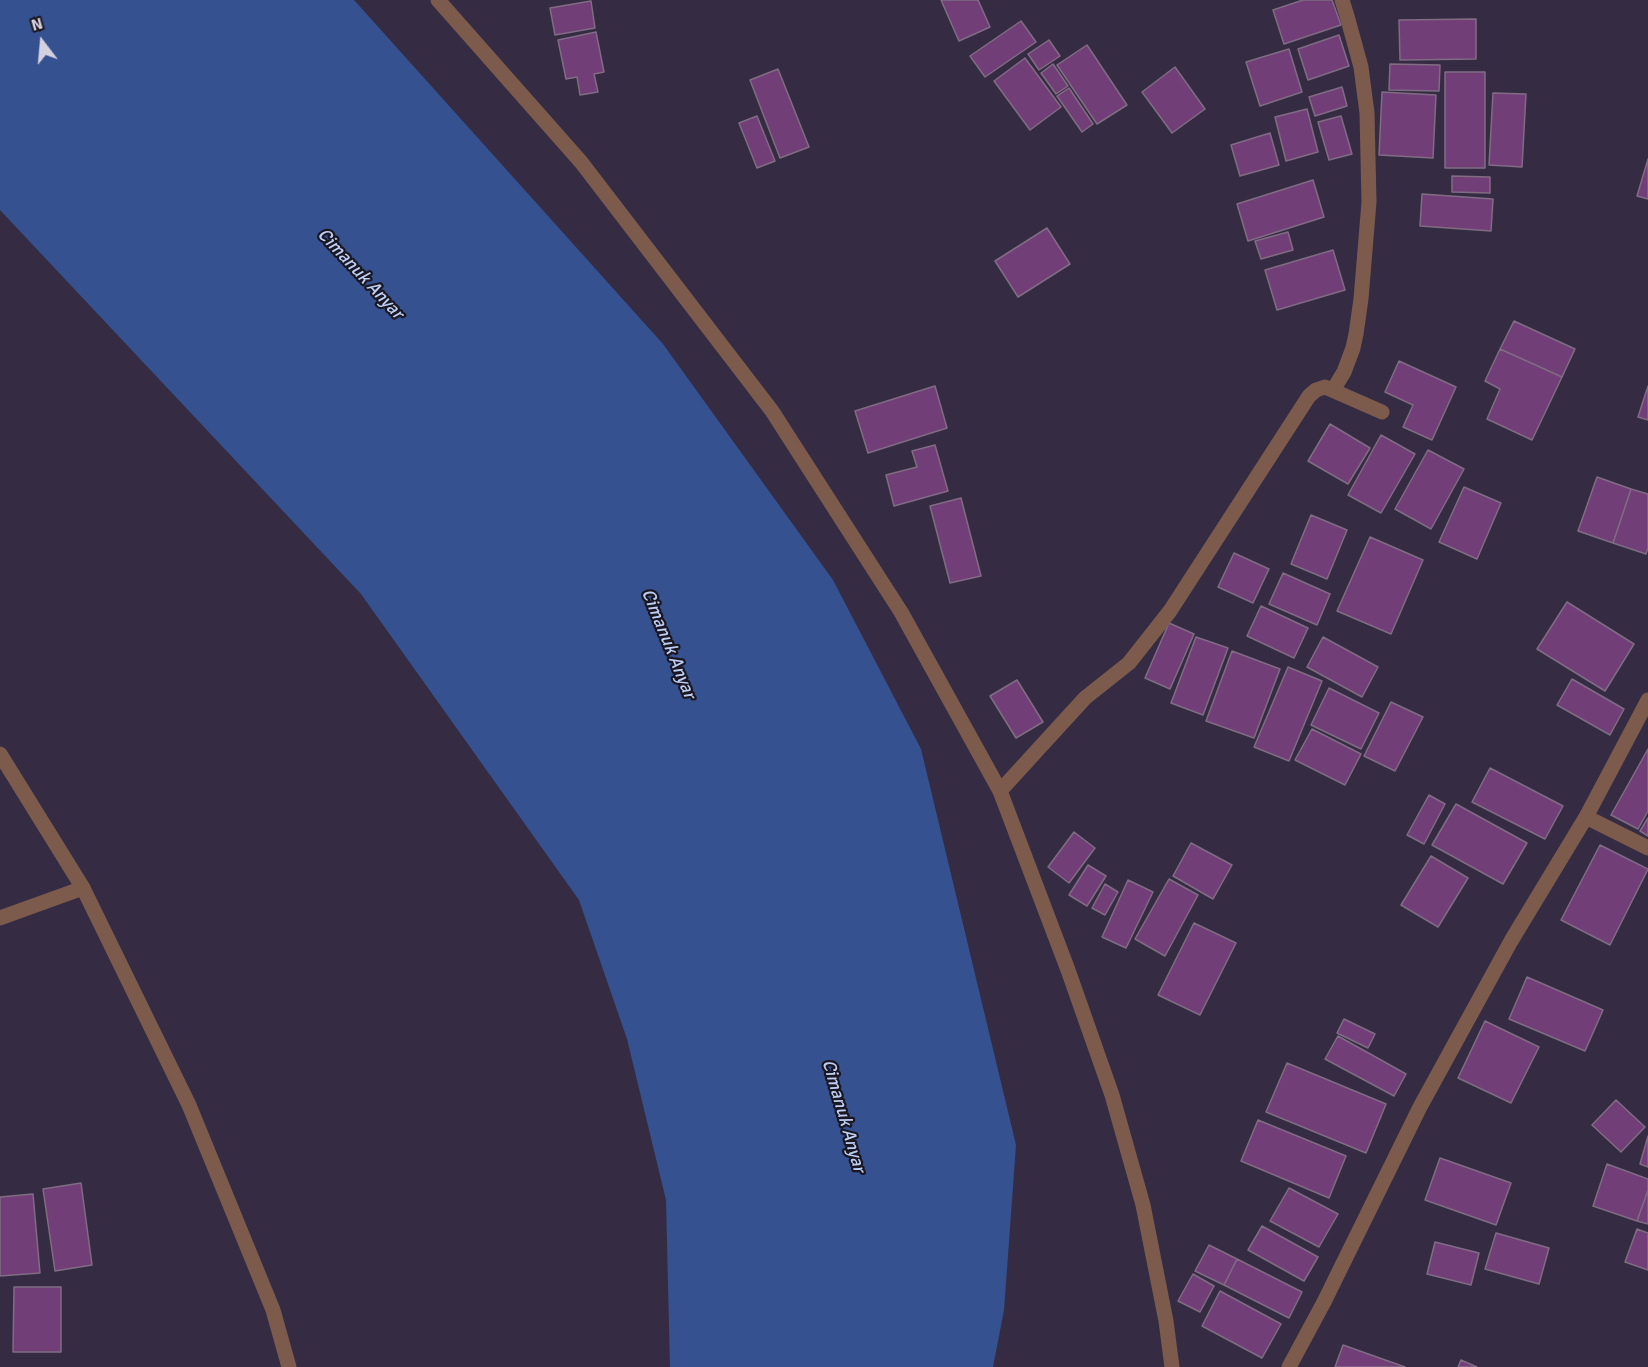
<!DOCTYPE html>
<style>
body{margin:0}
#map{position:relative;width:1648px;height:1367px;overflow:hidden;background:#352c44;font-family:Signika,sans-serif}
canvas{display:block}
.north{position:absolute;left:12px;top:12px;width:60px;height:60px;-webkit-text-stroke:4px #1b1722;paint-order:stroke;rotate:344deg;font-size:16px;font-weight:700;line-height:24px;text-align:center;color:#d5d0df}
.north::after{content:'';display:block;margin:auto;width:21px;height:27px;background:#d5d0df;clip-path:polygon(50% 0,100% 100%,50% 72%,0 100%)}
</style>
<div id="map">
<canvas width="1648" height="1367"></canvas>
<div class="north">N</div>
</div>
<script>
const ctx = document.querySelector('canvas').getContext('2d');
ctx.lineJoin = 'round';
function paint(path, color) {
  ctx.fillStyle = color;
  ctx.fill(path, 'evenodd');
}
function trace(path, color, width, dash) {
  ctx.strokeStyle = color;
  ctx.lineWidth = width;
  ctx.lineCap = dash ? 'butt' : 'round';
  ctx.setLineDash(dash || []);
  ctx.stroke(path);
}
function drawText(font, color, halo, rows, align = 'center') {
  ctx.font = font + ' Signika,sans-serif';
  ctx.lineWidth = 4.5;
  ctx.setLineDash([]);
  ctx.textBaseline = 'middle';
  ctx.strokeStyle = halo;
  ctx.fillStyle = color;
  for (const [text, x, y, turn = 0] of rows) {
    ctx.save();
    ctx.translate(x, y);
    ctx.rotate((+turn || 0) * Math.PI / 180);
    ctx.textAlign = isNaN(turn) ? turn : align;
    if (halo) ctx.strokeText(text, 0, 0);
    ctx.fillText(text, 0, 0);
    ctx.restore();
  }
}
paint(new Path2D(`
 M 0,0 L 354,0 L 663,344 L 833,580 L 921,749 L 1016,1145 L 1004,1310 L 993,1367 L 670,1367 L 666,1200 L 627,1039 L 579,900 L 361,594 L 0,210 Z`), '#355190');
const building = new Path2D(`
 M 941,0 L 978,0 L 990,27 L 959,41 Z
 M 1303,0 L 1332,0 L 1341,25 L 1284,44 L 1273,10 Z
 M 591,1 L 595,28 L 555,35 L 550,8 Z
 M 1476,19 L 1476,59 L 1400,60 L 1399,20 Z
 M 1021,21 L 1036,42 L 985,77 L 970,56 Z
 M 596,32 L 604,72 L 594,74 L 598,92 L 580,95 L 577,77 L 566,79 L 558,40 Z
 M 1339,35 L 1349,66 L 1308,80 L 1298,49 Z
 M 1049,40 L 1060,56 L 1039,70 L 1028,54 Z
 M 1087,45 L 1127,105 L 1097,124 L 1057,65 Z
 M 1289,49 L 1302,92 L 1260,106 L 1246,62 Z
 M 1025,58 L 1061,107 L 1030,130 L 994,81 Z
 M 1053,64 L 1068,86 L 1056,94 L 1041,73 Z
 M 1390,64 L 1440,65 L 1439,91 L 1389,90 Z
 M 1175,67 L 1205,109 L 1172,133 L 1142,92 Z
 M 778,69 L 809,147 L 780,158 L 750,80 Z
 M 1445,72 L 1485,72 L 1485,168 L 1445,168 Z
 M 1342,87 L 1347,106 L 1315,116 L 1309,97 Z
 M 1069,88 L 1093,124 L 1082,132 L 1057,96 Z
 M 1382,92 L 1436,95 L 1433,158 L 1379,155 Z
 M 1493,93 L 1526,94 L 1522,167 L 1489,165 Z
 M 1307,109 L 1318,152 L 1286,161 L 1275,117 Z
 M 757,116 L 775,161 L 757,168 L 739,123 Z
 M 1341,116 L 1352,154 L 1329,160 L 1318,122 Z
 M 1270,133 L 1279,165 L 1240,176 L 1231,145 Z
 M 1648,159 L 1648,199 L 1637,196 Z
 M 1452,176 L 1490,177 L 1490,193 L 1452,192 Z
 M 1313,180 L 1324,217 L 1248,241 L 1237,204 Z
 M 1422,194 L 1493,199 L 1491,231 L 1420,226 Z
 M 1047,228 L 1070,264 L 1018,297 L 995,261 Z
 M 1288,232 L 1293,250 L 1261,259 L 1255,241 Z
 M 1333,250 L 1345,290 L 1277,310 L 1265,270 Z
 M 1514,321 L 1575,349 L 1562,377 L 1500,349 Z
 M 1500,349 L 1562,377 L 1532,440 L 1487,419 L 1500,389 L 1485,381 Z
 M 1399,361 L 1456,387 L 1432,440 L 1403,427 L 1413,405 L 1385,392 Z
 M 935,386 L 947,428 L 868,453 L 855,411 Z
 M 1648,386 L 1648,420 L 1638,417 Z
 M 1330,424 L 1370,448 L 1348,484 L 1308,461 Z
 M 1381,435 L 1415,454 L 1381,513 L 1348,495 Z
 M 935,445 L 948,491 L 894,506 L 886,475 L 917,467 L 912,451 Z
 M 1428,450 L 1464,469 L 1431,529 L 1395,509 Z
 M 1597,477 L 1631,489 L 1613,543 L 1578,531 Z
 M 1464,487 L 1501,503 L 1477,559 L 1439,542 Z
 M 1631,489 L 1648,494 L 1648,548 L 1646,554 L 1613,543 Z
 M 961,498 L 981,576 L 950,583 L 930,506 Z
 M 1311,515 L 1347,530 L 1327,579 L 1291,564 Z
 M 1370,537 L 1423,560 L 1391,634 L 1337,611 Z
 M 1234,553 L 1269,569 L 1253,603 L 1218,587 Z
 M 1283,573 L 1330,594 L 1317,625 L 1269,604 Z
 M 1567,602 L 1634,644 L 1605,691 L 1537,649 Z
 M 1261,606 L 1308,628 L 1294,658 L 1247,636 Z
 M 1169,623 L 1194,634 L 1170,689 L 1145,678 Z
 M 1196,637 L 1228,648 L 1203,715 L 1171,703 Z
 M 1323,637 L 1378,667 L 1362,697 L 1307,667 Z
 M 1232,651 L 1280,669 L 1254,738 L 1206,721 Z
 M 1288,667 L 1322,681 L 1289,761 L 1254,747 Z
 M 1572,679 L 1624,709 L 1610,735 L 1557,705 Z
 M 1017,680 L 1043,722 L 1016,738 L 990,696 Z
 M 1329,688 L 1379,713 L 1361,749 L 1311,725 Z
 M 1391,702 L 1423,717 L 1395,771 L 1364,756 Z
 M 1312,729 L 1361,754 L 1345,785 L 1295,760 Z
 M 1648,749 L 1648,811 L 1638,829 L 1611,815 Z
 M 1490,768 L 1563,806 L 1545,839 L 1472,802 Z
 M 1429,795 L 1445,804 L 1424,844 L 1407,835 Z
 M 1456,804 L 1527,843 L 1503,884 L 1432,845 Z
 M 1648,818 L 1648,836 L 1640,831 Z
 M 1074,832 L 1095,848 L 1069,883 L 1048,867 Z
 M 1191,843 L 1232,865 L 1213,899 L 1173,876 Z
 M 1600,845 L 1648,869 L 1610,945 L 1561,920 Z
 M 1431,856 L 1468,878 L 1438,927 L 1401,905 Z
 M 1088,865 L 1106,876 L 1087,906 L 1069,895 Z
 M 1169,879 L 1198,895 L 1165,956 L 1135,939 Z
 M 1128,880 L 1153,892 L 1126,948 L 1102,937 Z
 M 1105,884 L 1118,892 L 1105,915 L 1092,908 Z
 M 1194,923 L 1236,943 L 1200,1015 L 1158,995 Z
 M 1527,977 L 1603,1010 L 1585,1051 L 1509,1019 Z
 M 1344,1019 L 1375,1034 L 1368,1048 L 1337,1033 Z
 M 1485,1021 L 1539,1047 L 1511,1103 L 1458,1078 Z
 M 1338,1036 L 1406,1074 L 1394,1096 L 1325,1059 Z
 M 1287,1063 L 1386,1104 L 1366,1153 L 1266,1112 Z
 M 1616,1100 L 1645,1127 L 1621,1152 L 1592,1125 Z
 M 1258,1120 L 1346,1156 L 1329,1198 L 1241,1161 Z
 M 1648,1136 L 1648,1167 L 1640,1164 Z
 M 1440,1158 L 1511,1183 L 1496,1225 L 1425,1200 Z
 M 1607,1164 L 1648,1179 L 1648,1190 L 1637,1221 L 1593,1206 Z
 M 81,1183 L 92,1265 L 55,1271 L 43,1189 Z
 M 1289,1188 L 1338,1214 L 1319,1247 L 1270,1221 Z
 M 1648,1190 L 1648,1224 L 1637,1221 Z
 M 33,1194 L 40,1273 L 0,1276 L 0,1197 Z
 M 1262,1226 L 1318,1257 L 1304,1281 L 1248,1250 Z
 M 1637,1229 L 1648,1233 L 1648,1270 L 1625,1262 Z
 M 1496,1233 L 1549,1248 L 1539,1284 L 1485,1269 Z
 M 1435,1242 L 1479,1253 L 1471,1285 L 1427,1274 Z
 M 1209,1245 L 1237,1259 L 1224,1285 L 1195,1271 Z
 M 1237,1259 L 1302,1292 L 1289,1318 L 1224,1285 Z
 M 1193,1274 L 1214,1286 L 1200,1312 L 1178,1301 Z
 M 14,1287 L 61,1287 L 61,1352 L 13,1352 Z
 M 1220,1291 L 1281,1324 L 1262,1358 L 1202,1326 Z
 M 1343,1345 L 1405,1367 L 1335,1367 Z
 M 1461,1360 L 1477,1367 L 1458,1367 Z`);
paint(building, '#713e78');
trace(building, '#806c83', 1.5);
trace(new Path2D(`
 M 0,918 L 83,888`), '#7c5b4d', 15);
trace(new Path2D(`
 M 438,0 L 581,162 L 772,411 L 901,612 L 1000,791 L 1068,970 L 1112,1095 L 1143,1205 L 1166,1321 L 1172,1367
 M 1333,390 L 1344,372 L 1353,348 L 1356,334 L 1361,299 L 1369,202 L 1367,113 L 1361,67 L 1347,16 L 1342,0
 M 0,754 L 83,888 L 189,1105 L 273,1310 L 289,1367
 M 1000,791 L 1085,698 L 1129,663 L 1170,611 L 1309,396 L 1316,390 L 1325,387 L 1382,412
 M 1586,817 L 1648,848
 M 1289,1367 L 1324,1302 L 1420,1107 L 1511,941 L 1586,817 L 1648,700`), '#7c5b4d', 15);
drawText('italic 18px', '#bccef3', '#1b1722', [
 ["Cimanuk Anyar",360,274,47],
 ["Cimanuk Anyar",668,644,68],
 ["Cimanuk Anyar",843,1116,74]
]);
</script>
